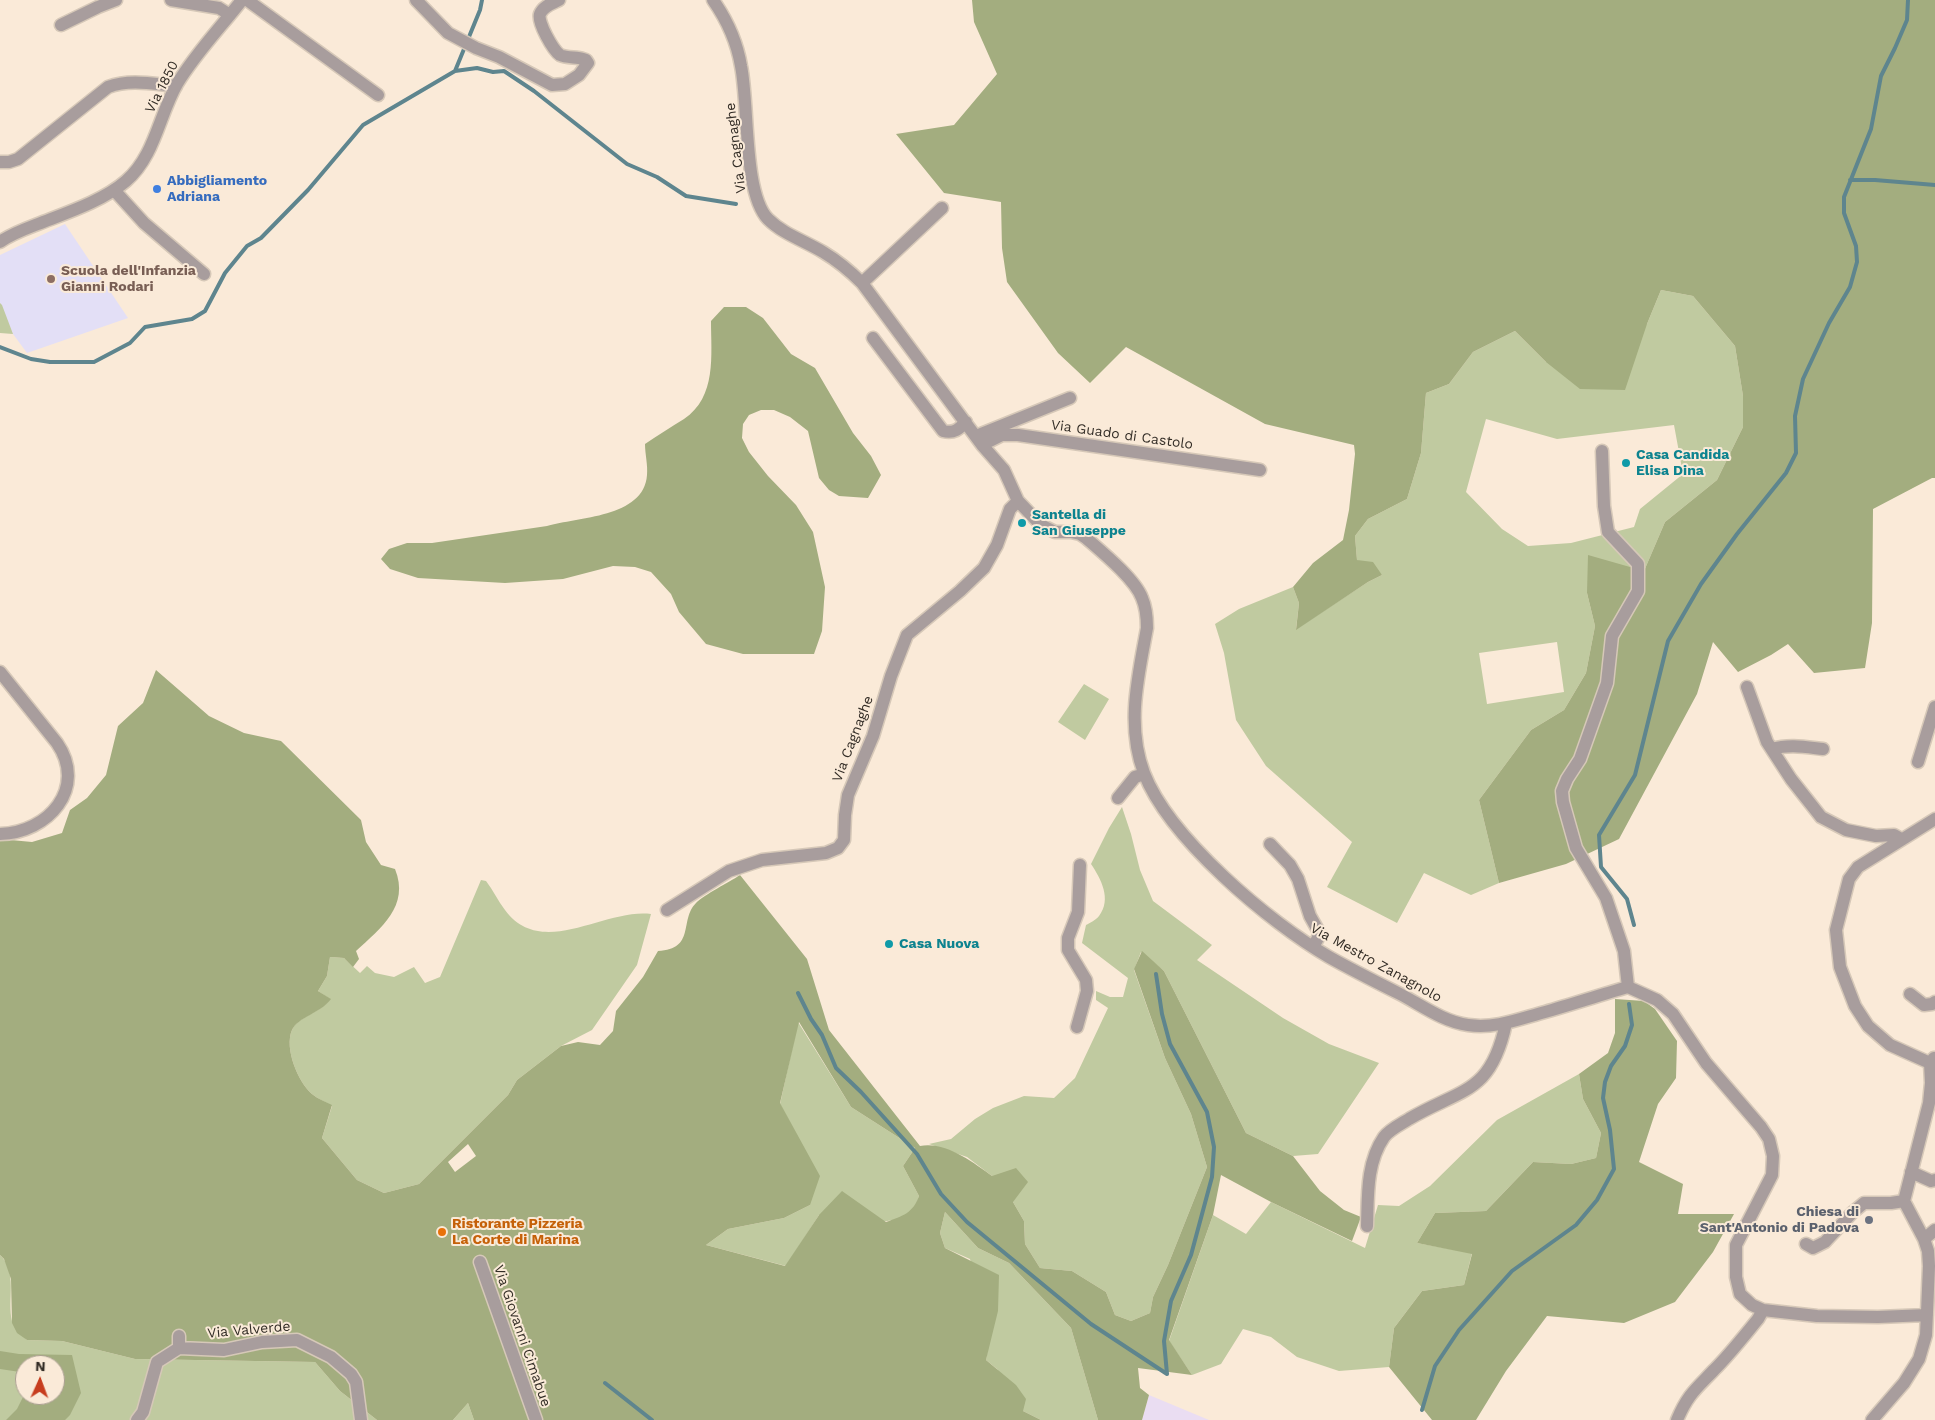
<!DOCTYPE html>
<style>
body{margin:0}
#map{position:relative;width:1935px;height:1420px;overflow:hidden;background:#faead8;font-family:"Work Sans",sans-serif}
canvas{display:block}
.north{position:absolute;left:15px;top:1355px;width:50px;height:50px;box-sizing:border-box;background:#faead8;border:1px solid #aa9e91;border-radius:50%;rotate:2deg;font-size:14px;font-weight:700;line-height:20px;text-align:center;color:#332d26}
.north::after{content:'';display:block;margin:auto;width:18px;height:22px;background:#c73d1e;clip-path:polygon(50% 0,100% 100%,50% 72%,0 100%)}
</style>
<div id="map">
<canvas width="1935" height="1420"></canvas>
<div class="north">N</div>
</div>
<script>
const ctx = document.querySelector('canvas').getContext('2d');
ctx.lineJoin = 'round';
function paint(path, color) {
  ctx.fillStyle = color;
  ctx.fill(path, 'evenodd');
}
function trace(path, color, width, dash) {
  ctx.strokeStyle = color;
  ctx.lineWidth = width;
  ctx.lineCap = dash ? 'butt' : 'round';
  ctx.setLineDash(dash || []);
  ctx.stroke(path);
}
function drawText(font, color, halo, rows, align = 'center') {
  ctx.font = font + ' "Work Sans",sans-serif';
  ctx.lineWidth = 4;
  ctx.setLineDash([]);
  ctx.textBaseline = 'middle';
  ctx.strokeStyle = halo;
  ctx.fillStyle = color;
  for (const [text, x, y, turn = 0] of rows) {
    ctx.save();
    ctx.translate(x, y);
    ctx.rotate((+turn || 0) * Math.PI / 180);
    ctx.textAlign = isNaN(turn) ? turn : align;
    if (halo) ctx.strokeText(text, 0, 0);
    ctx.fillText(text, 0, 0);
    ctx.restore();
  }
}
paint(new Path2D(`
 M 1149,1395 L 1209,1420 L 1142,1420 Z`), '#eaddf2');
paint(new Path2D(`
 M 65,224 L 128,318 L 27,353 L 13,334 L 0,303 L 0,255 Z`), '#e3dff6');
paint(new Path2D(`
 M 1661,290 L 1693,296 L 1735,346 L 1743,396 L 1743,427 L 1717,480 L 1665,522 L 1644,571 L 1587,593 L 1595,626 L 1586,673 L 1564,710 L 1531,730 L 1479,800 L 1499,883 L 1471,895 L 1424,873 L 1397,923 L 1327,887 L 1352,842 L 1266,766 L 1236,720 L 1224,653 L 1215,624 L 1239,609 L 1293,587 L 1299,603 L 1296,629 L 1368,582 L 1382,575 L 1357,560 L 1355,536 L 1368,519 L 1407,499 L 1421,453 L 1426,393 L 1449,384 L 1473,352 L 1515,331 L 1546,362 L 1647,324 ZM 1486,419 L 1557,439 L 1674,425 L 1683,474 L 1640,509 L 1634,527 L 1571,543 L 1528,546 L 1502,529 L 1466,492 ZM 1557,642 L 1564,692 L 1487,704 L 1479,653 Z
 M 0,303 L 2,305 L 13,334 L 0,333 Z
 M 1084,684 L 1109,699 L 1085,740 L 1058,722 Z
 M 1122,807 L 1131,834 L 1140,870 L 1153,901 L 1212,945 L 1197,960 L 1283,1018 L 1329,1044 L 1379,1063 L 1318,1154 L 1293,1156 L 1246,1133 L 1164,971 L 1141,952 L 1134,970 L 1165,1058 L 1191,1114 L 1207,1167 L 1168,1265 L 1153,1297 L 1150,1313 L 1131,1321 L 1115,1315 L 1106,1292 L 1072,1271 L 1040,1268 L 1025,1244 L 1024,1221 L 1013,1202 L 992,1176 L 967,1157 L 929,1144 L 951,1139 L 975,1119 L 993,1108 L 1024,1096 L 1054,1098 L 1075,1078 L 1108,1008 L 1096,1000 L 1096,991 L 1110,997 L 1123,997 L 1128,978 L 1082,943 L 1086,925 C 1090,923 1096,920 1099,916 C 1112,899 1101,879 1091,864 L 1109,828 Z
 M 481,880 L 486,881 C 493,890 498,901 505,910 C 542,960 604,908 651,914 L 637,965 L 592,1030 L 561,1046 L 517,1080 L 508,1095 L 419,1184 L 384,1193 L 357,1180 L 322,1138 L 332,1106 C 326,1102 318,1099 312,1094 C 298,1082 284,1048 292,1030 C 298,1016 321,1013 330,999 L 318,991 L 327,976 L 330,957 L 344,958 L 360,973 L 367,966 L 375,973 L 394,977 L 414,967 L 425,983 L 440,977 Z
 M 798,1022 L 851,1107 L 915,1148 L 903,1166 L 919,1196 C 918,1199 917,1204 915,1207 C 897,1232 845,1218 819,1215 L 786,1266 L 706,1245 L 728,1229 L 784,1218 L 810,1205 L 795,1132 L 780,1104 Z
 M 1579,1074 L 1583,1099 L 1601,1133 L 1596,1158 L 1571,1164 L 1533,1162 L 1486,1211 L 1435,1213 L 1417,1243 L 1472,1253 L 1464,1285 L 1422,1291 L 1394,1328 L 1389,1367 L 1339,1371 L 1297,1357 L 1271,1337 L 1243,1329 L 1221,1364 L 1192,1375 L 1169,1341 L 1213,1215 L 1246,1234 L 1271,1202 L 1365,1248 L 1378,1205 L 1399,1206 L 1430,1186 L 1497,1120 Z
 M 945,1212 L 978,1248 L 1009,1263 L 1071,1328 L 1098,1420 L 1041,1420 L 1023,1411 L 997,1369 L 986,1360 L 990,1337 L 970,1259 L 945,1248 L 940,1233 Z
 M 0,1255 C 18,1272 7,1300 12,1321 C 14,1328 23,1335 27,1340 L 62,1341 L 135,1359 L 315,1362 L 340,1391 L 377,1420 L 0,1420 ZM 25,1365 L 55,1365 L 55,1395 L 25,1395 Z
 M 468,1403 L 474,1420 L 453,1420 Z`), '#c0caa0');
paint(new Path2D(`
 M 972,0 L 1935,0 L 1935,478 L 1932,478 L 1873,509 L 1872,623 L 1865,668 L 1814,673 L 1788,644 L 1771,655 L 1738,672 L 1713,642 L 1697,694 L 1619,839 L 1566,864 L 1499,883 L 1479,800 L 1531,730 L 1564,710 L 1586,673 L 1595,626 L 1587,593 L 1588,555 L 1644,571 L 1665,522 L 1717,480 L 1743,427 L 1743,396 L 1735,346 L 1693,296 L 1661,290 L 1647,324 L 1625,390 L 1580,389 L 1546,362 L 1515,331 L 1473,352 L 1449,384 L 1426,393 L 1421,453 L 1407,499 L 1368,519 L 1355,536 L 1357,560 L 1373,562 L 1382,575 L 1368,582 L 1296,630 L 1299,603 L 1293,587 L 1313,563 L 1343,540 L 1349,510 L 1355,454 L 1354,445 L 1265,424 L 1126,347 L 1090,383 L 1058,353 L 1007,282 L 1002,248 L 1001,202 L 944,193 L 896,134 L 954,125 L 997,74 L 974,22 Z
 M 724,307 L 746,307 L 763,318 L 791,354 L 815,368 L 853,433 L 871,456 L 881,475 L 868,498 L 839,496 L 829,490 L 819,478 L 808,431 L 790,417 L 774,410 L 761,410 L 749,415 L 743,424 L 742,438 L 749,452 L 768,476 L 796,505 L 813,532 L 825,587 L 822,631 L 814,654 L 743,654 L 706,644 L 679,612 L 671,594 L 651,572 L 635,567 L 613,566 L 563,579 L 505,583 L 418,578 L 390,569 L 381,559 L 389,549 L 407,543 L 432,543 L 547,526 C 577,517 644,518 647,475 C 648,465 645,454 645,444 C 658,435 671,427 684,419 C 717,397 711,355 711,321 Z
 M 156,670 L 209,716 L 244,733 L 281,741 L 361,820 L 366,842 L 381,865 L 395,869 C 410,906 381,928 356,951 L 359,959 L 353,967 L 344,958 L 330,957 L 327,976 L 318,991 L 331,999 C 321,1013 298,1017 292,1030 C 284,1048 298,1082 312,1094 C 318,1099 326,1102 332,1105 L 322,1138 L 357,1180 L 384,1193 L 419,1184 L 508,1095 L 517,1080 L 561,1046 L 578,1042 L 600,1045 L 613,1031 L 616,1011 L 643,977 L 658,951 C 696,949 679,920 696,903 C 705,894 728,883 740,875 L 807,959 L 829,1030 L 920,1146 C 945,1141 973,1162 992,1176 L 1016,1168 L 1028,1182 L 1013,1202 L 1024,1221 L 1025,1244 L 1040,1268 L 1072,1271 L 1106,1292 L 1115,1315 L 1131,1321 L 1150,1313 L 1153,1297 L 1168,1265 L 1207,1167 L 1191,1114 L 1165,1058 L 1134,969 L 1142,951 L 1164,971 L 1246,1133 L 1293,1156 L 1320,1191 L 1344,1210 L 1361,1217 L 1352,1241 L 1271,1202 L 1221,1175 L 1213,1215 L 1169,1340 L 1192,1375 L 1138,1368 L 1140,1388 L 1149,1395 L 1142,1420 L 1098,1420 L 1071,1328 L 1009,1263 L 978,1248 L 945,1212 L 940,1233 L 945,1248 L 999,1275 L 998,1311 L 986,1360 L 1016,1385 L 1026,1399 L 1023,1411 L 1041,1420 L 474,1420 L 468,1403 L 453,1420 L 377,1420 L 340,1391 L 315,1362 L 135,1359 L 62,1341 L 27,1340 L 17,1333 L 12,1323 L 11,1279 L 4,1259 L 0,1255 L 0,839 L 32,842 L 62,833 L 70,810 L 87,798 L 106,775 L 118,726 L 143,703 ZM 799,1022 L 851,1107 L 915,1148 L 903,1166 L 919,1196 C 913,1213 903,1216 886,1222 L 842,1191 L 819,1215 L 785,1266 L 706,1245 L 728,1229 L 784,1218 L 810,1205 L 820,1176 L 780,1103 ZM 468,1144 L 476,1156 L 455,1172 L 448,1162 Z
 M 1615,999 L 1644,1001 L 1655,1009 L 1677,1041 L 1676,1078 L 1658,1104 L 1639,1162 L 1683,1184 L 1678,1214 L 1734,1214 L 1713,1252 L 1675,1302 L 1624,1323 L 1547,1316 L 1506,1371 L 1476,1420 L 1432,1420 L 1389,1367 L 1394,1328 L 1422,1291 L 1464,1285 L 1472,1254 L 1417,1243 L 1435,1213 L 1486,1211 L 1533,1162 L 1571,1164 L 1596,1158 L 1601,1133 L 1583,1099 L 1579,1074 L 1608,1053 L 1615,1033 Z
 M 0,1351 L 19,1354 L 72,1355 L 81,1393 L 70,1415 L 65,1420 L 6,1420 L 17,1409 L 25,1393 L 25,1395 L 55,1395 L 55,1365 L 25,1365 L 25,1375 L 20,1372 L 0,1369 Z`), '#a3ad7f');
trace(new Path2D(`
 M 455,71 L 477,68 L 493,72 L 504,71 L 534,91 L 627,164 L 657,177 L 686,196 L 736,204
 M 1850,180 L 1875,180 L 1935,185
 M 0,347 L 31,359 L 50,362 L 94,362 L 130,343 L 145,327 L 192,319 L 205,311 L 225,273 L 247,246 L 261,238 L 308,190 L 363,125 L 455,71 L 480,10 L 482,0
 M 1634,925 L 1627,899 L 1601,867 L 1599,835 L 1635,775 L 1668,641 L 1701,584 L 1737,534 L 1786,473 L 1796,453 L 1795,416 L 1803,379 L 1829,323 L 1850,287 L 1857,262 L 1856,246 L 1844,213 L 1844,197 L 1871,129 L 1881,76 L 1895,48 L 1907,20 L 1908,0
 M 1156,974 L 1162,1014 L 1170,1044 L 1207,1112 L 1214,1147 L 1212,1177 L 1191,1255 L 1171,1301 L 1164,1341 L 1167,1374
 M 798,993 L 811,1019 L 822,1035 L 836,1068 L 861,1092 L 917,1154 L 941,1194 L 967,1222 L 1091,1324 L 1167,1374
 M 605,1383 L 652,1420
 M 1422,1410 L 1435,1366 L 1459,1330 L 1512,1271 L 1576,1225 L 1597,1200 L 1614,1169 L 1610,1130 L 1603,1098 L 1605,1082 L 1611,1066 L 1625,1046 L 1632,1025 L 1629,1004`), '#5e858e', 4);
const minor = new Path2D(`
 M 171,0 L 219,8 L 230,15
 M 247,0 L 378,95
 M 416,0 L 448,33 L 476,48 L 499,57 L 552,85 L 565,84 L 579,75 L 588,63 L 586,60 L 583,59 C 577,57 566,58 560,55 C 553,50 537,22 540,14 C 543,6 553,3 559,0
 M 713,0 C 727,20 737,42 741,66 C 749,104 743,193 768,219 C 783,234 805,241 823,252 C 838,261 850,271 862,283 L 982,445 L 1004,470 L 1018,501 L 1041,525 L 1055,532 L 1071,532 L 1080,534 L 1086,538 C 1102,552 1135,579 1142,598 C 1146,607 1147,618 1147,628 C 1138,677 1126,725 1144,773 C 1169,838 1270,923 1329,957 C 1352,970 1376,982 1400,994 C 1421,1005 1444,1022 1468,1025 C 1495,1029 1519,1019 1545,1012 C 1573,1004 1600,995 1628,987 L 1657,1000 L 1673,1014 L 1706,1063 L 1761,1127 L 1769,1139 L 1773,1156 L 1772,1175 L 1736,1245 L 1736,1277 L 1740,1294 L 1752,1305 L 1763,1310 L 1817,1316 L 1878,1317 L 1927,1315
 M 61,25 L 98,7 L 116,0
 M 0,162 L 9,162 L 18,159 L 108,87 C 130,79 153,84 176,86
 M 114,190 L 144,223 L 204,274
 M 0,242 C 11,234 25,229 38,224 C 66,213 103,201 126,181 C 155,156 159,115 177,84 C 195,54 220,28 242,0
 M 862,283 L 942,208
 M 873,338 L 943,431 C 954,434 959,429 966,422
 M 976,436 L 1070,398
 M 982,445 L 1002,435 L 1018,435 L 1260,470
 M 1602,451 L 1604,506 L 1608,532 L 1638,564 L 1638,591 L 1612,636 L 1607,683 L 1580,759 L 1567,779 L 1562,791 L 1563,802 L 1576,848 L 1606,898 L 1624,951 L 1628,987
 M 0,672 L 57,743 C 88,788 48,833 0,834
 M 1747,687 L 1767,742 L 1791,779 L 1821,817 L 1846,830 L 1876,836 L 1894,835 L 1901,839
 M 1772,749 C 1789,744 1805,747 1823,749
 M 1918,762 L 1935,707
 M 1118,798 L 1135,777 L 1144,774
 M 1270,844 L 1290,865 L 1298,879 L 1310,916 L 1319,932 L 1318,938 L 1313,947
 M 667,910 L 729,871 L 762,860 L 826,853 L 838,848 L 844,840 L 845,815 L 848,795 L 873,736 L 891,676 L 907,635 L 960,591 L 984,568 L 997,545 L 1010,509 L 1018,501
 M 1910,994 L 1924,1005 L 1932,1004 L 1935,1002
 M 1077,1027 L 1087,991 L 1086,980 L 1068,950 L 1068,938 L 1078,912 L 1080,865
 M 1930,1063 L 1890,1045 L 1868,1026 L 1855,1006 L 1840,967 L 1836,930 L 1849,879 L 1858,867 L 1935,819
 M 1911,1172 L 1931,1181 L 1935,1180
 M 1904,1201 L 1929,1103 L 1931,1083 L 1930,1063 L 1934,1058
 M 1367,1226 C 1368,1197 1366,1163 1384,1137 C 1389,1130 1401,1124 1409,1119 C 1462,1088 1491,1094 1506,1023
 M 1924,1239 L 1935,1230
 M 1806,1244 L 1813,1248 L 1825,1242 L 1852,1213 L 1864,1203 L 1891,1203 L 1904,1201
 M 480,1262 L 536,1420
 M 179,1336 L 179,1348
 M 137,1420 L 143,1412 L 157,1362 L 179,1348 L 224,1350 L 262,1342 L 297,1340 L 331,1357 L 351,1374 L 356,1382 L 361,1420
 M 1677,1420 C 1688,1394 1696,1389 1714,1370 C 1730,1354 1744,1336 1758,1319 L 1763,1310
 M 1872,1420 L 1904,1383 L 1919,1359 L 1926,1335 L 1929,1266 L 1928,1251 L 1924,1239 L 1904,1201`);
trace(minor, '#d6c8b8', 15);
trace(minor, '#a89d9d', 12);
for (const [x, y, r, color] of [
 [157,189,5,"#3f7fe0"],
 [51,279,5,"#8d6e63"],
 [1626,463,5,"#0f9aa8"],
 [1022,523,5,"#0f9aa8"],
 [889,944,5,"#0f9aa8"],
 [1869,1220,5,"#6b7280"],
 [442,1232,5,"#e8710a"]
]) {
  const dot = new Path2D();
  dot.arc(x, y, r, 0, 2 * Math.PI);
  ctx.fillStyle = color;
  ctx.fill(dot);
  trace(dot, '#faead8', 2);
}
drawText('14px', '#332d26', '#faead8', [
 ["Via 1850",162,87,-63],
 ["Via Cagnaghe",736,148,-97],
 ["Via Guado di Castolo",1122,435,8],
 ["Via Cagnaghe",853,739,-69],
 ["Via Mestro Zanagnolo",1376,963,29],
 ["Via Valverde",249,1330,-5],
 ["Via Giovanni Cimabue",522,1336,71]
]);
drawText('bold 14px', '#366cbe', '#faead8', [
 ["Abbigliamento",167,181],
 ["Adriana",167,197]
], 'left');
drawText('bold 14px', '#785e54', '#faead8', [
 ["Scuola dell'Infanzia",61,271],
 ["Gianni Rodari",61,287]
], 'left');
drawText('bold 14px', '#0d838f', '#faead8', [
 ["Casa Candida",1636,455],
 ["Elisa Dina",1636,471],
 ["Santella di",1032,515],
 ["San Giuseppe",1032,531],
 ["Casa Nuova",899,944]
], 'left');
drawText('bold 14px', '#5b616d', '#faead8', [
 ["Chiesa di",1859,1212],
 ["Sant'Antonio di Padova",1859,1228]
], 'right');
drawText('bold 14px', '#c56008', '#faead8', [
 ["Ristorante Pizzeria",452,1224],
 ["La Corte di Marina",452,1240]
], 'left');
</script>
